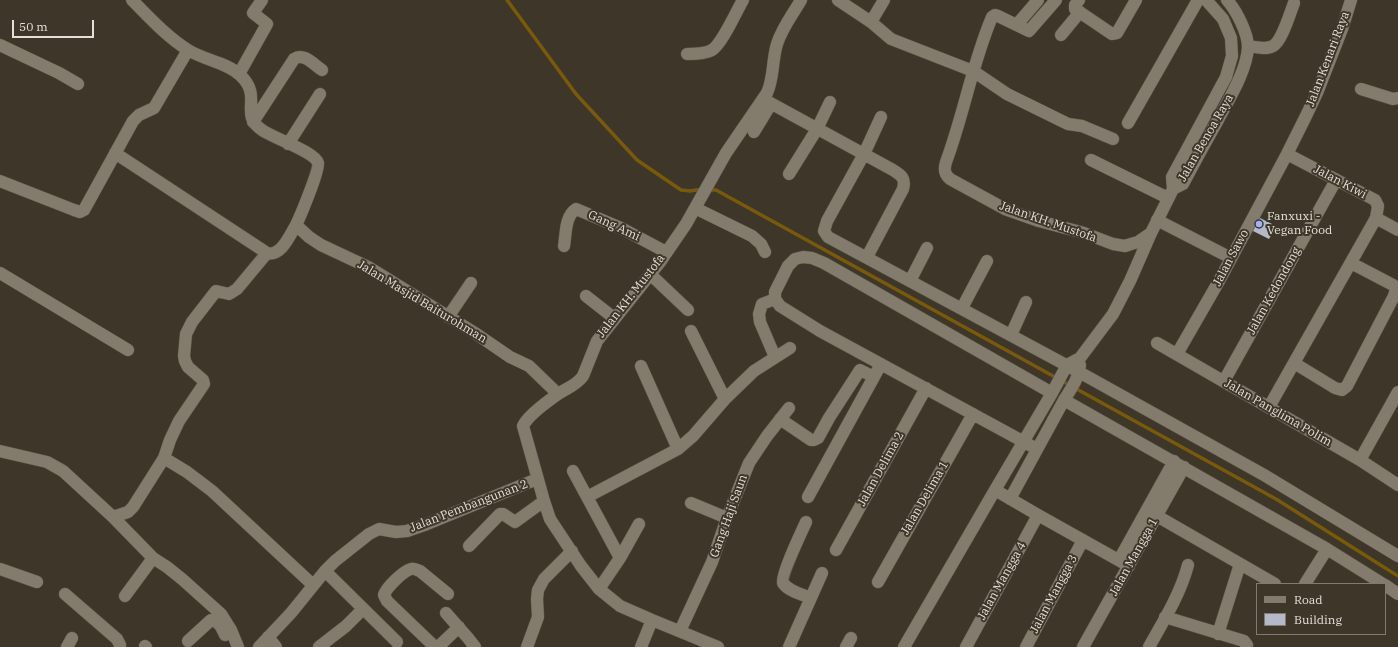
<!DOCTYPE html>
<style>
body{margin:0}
#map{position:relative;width:1398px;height:647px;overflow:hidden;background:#3d3629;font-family:"IBM Plex Serif",serif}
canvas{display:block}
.legend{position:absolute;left:1256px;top:583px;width:130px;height:52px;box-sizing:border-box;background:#3d3629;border:1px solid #807a6f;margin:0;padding:5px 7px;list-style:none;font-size:12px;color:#e4dfd7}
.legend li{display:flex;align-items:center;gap:8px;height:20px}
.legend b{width:20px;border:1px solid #807a6f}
.scale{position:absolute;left:12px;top:20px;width:82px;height:18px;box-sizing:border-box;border:2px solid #e4dfd7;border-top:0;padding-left:5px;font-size:12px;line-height:14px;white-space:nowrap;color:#e4dfd7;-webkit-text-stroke:3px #3d3629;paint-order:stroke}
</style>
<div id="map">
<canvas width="1398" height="647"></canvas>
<ul class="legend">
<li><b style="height:5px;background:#837b6c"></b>Road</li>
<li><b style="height:11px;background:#b4b9c9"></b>Building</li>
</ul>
<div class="scale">50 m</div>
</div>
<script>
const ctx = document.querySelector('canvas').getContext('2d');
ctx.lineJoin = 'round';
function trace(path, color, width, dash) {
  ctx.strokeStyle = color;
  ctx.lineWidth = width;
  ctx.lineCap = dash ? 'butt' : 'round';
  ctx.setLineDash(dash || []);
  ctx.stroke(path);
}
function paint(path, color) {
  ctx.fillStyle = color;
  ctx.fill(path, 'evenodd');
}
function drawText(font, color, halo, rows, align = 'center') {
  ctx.font = font + ' "IBM Plex Serif",serif';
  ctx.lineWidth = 4;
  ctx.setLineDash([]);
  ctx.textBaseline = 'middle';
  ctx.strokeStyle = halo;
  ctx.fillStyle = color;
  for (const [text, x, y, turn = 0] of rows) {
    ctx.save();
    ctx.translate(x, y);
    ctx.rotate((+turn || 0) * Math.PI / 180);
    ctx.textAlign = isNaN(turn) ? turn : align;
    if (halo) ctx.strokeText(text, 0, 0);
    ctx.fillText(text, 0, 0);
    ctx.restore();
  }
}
trace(new Path2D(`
 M 507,0 L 576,94 L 637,160 L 681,190 L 690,191 L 703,189
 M 709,190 L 716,190 L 1276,499 L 1398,576`), '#795a08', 3.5);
paint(new Path2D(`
 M 1258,217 L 1276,226 L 1269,239 L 1251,230 Z`), '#b4b9c9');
const minor = new Path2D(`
 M 132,0 C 149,17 167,37 188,50 C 204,60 226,62 240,75 C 264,97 238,114 262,130 C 273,138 315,152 318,163 C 320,169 300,217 296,225 L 309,237 L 321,245 L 370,268 L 475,333 L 510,357 L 529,366 L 558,394
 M 838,0 L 871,22 L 891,39 L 973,71 L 1007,94 L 1068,124 L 1082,126 L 1113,139
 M 1056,0 L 1029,31 L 998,16 L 995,15 L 992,17 C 972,64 964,114 946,162 C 944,169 944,174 950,179 L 1005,209 L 1039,221 L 1084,233 L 1113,244 L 1125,246 L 1131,244 L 1138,242 L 1151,233
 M 1079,0 L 1075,5 L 1075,9 L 1112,34 L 1117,33 L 1136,0
 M 1020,21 L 1038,0
 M 871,22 L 884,0
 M 1061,35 L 1080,12
 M 0,45 L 59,73 L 78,84
 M 1248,46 C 1255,47 1266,50 1273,46 C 1282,41 1290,13 1294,3
 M 687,54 C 695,54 705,54 712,50 C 722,44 736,12 743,0
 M 239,74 L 267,24 L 253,13 L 262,0
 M 1361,89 L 1393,99 L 1398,98
 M 763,99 L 893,170 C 901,175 906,178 903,189 L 867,257
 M 881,117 L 864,154 L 827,221 L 824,231 L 828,237 L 1079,372 L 1264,475 L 1398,556
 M 253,122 L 294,59 C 304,52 314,65 322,70
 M 1128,123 L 1198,0
 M 754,132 L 771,104
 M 288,144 L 320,94
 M 115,153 L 267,253 C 281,257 290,235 296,225
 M 1091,160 L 1168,198
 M 789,174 L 817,129 L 830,102
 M 0,181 L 74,210 L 80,212 L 84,210 L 133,121 L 139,115 L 154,108 L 188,50
 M 1173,189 L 1183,184 C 1194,163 1206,141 1218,120 C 1229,99 1247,70 1248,47 C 1248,33 1236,10 1227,0
 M 1173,189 L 1172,177 L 1226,77 L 1232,56 L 1231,38 L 1223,19 L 1206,0
 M 695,208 L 752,236 L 761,244 L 765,252
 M 1376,218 L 1398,230
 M 1157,220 L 1231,258
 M 564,246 C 566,234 565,216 576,209 L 621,228 L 666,252
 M 0,273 L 128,350
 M 650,274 L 688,310
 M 910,281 L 927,248
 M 586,296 L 614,318
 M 962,308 L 987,261
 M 448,317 L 471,283
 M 691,331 L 725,399
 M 1011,335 L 1026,302
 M 1157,343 L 1360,460 L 1398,485
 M 1177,354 L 1219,281 L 1287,154 L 1305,118 L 1317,93 L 1342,29 L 1351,0
 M 775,357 L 760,322 L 759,314 L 762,304 L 775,299
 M 1294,363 L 1335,388 L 1342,390 L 1347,386 L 1394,296 L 1396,289 L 1393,285 L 1351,263
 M 641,366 L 678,449
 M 1224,381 L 1336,180
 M 1064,400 L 1327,549 L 1383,584
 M 1269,407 L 1376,218 L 1378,206 L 1375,200 L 1287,154
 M 780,419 L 811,440 L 814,440 L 818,438 L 829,418 L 860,370 L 874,377
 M 1037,449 L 820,331 L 780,306 L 775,299 L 775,292 L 788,266 L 795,259 L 803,257 L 812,258 L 824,263 L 1052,393
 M 0,451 L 47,462 L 63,471 L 113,517 L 153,558 L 167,567 L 182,579 L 221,614 L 231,630 L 238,647
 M 164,458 L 187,472 L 212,491 L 313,585
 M 1360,460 L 1398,392
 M 573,471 L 620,558 L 599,589
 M 995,490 L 1052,393 L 1067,365 L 1080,358 L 1113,314 L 1130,281 L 1151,233 L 1173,189
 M 587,497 L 678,449 L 693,436 L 725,399 L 754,371 L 790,348
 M 808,497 L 881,364
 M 1010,499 L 1064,400 C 1071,389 1079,378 1080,365
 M 691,503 L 727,518
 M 1157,516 L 1275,584
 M 113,517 L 128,512 L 133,507 L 164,458 L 170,440 L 179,421 L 204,384 L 203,380 L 188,367 L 185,361 L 184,356 L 186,334 L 192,322 L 216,291 L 229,294 L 237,289 L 267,253
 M 806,522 C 802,531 780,577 783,583 C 788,591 803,595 811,598
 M 469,546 L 500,514 L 503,514 L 515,522 L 544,501
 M 836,550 L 926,388
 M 620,558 L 639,524
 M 1119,560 L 1174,461
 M 0,569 L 37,582
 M 325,571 L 397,642
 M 878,582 L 973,414
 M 1305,584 L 1327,549
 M 1385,585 L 1398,594
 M 65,594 L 117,639 L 120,645 L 120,647
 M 125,596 L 153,558
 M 446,613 L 468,638 L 475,647
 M 1165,617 L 1244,641 L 1247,645 L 1246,647
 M 680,631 L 712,562 L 727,518 L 749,463 L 767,436 L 789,408
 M 1218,634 L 1240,564
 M 268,637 L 276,647
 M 188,641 L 211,620 C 219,621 222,628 225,635
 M 145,646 L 146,647
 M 67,647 L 72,638
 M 259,647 L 291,613 L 325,571 L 335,561 L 369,534 L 379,529 L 396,532 L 407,531 L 427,524 L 537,479
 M 319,647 L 346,626 L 363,609
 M 435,647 L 387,601 L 384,595 C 386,588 403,571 411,569 C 414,568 417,570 420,571 L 448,594
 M 438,647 L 459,627
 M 527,647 L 538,617 L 537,599 L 538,590 L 544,579 L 572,551
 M 641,647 L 652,620
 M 718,647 L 652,620 L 620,606 L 599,589 L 581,566 L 550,519 L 544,501 L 523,426 C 528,415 548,401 558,394 C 567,388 577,385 583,376 L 597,341 L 660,262 L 686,224 L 726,153 L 767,93 C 774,78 772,60 777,44 C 782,28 793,14 801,0
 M 789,647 L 822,573
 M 846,647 L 851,638
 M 904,647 L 995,490 L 1038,515 L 1129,566
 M 966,647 L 1038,515
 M 1026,647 L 1083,540
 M 1083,647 L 1184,467
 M 1149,647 C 1164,620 1180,595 1188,565`);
trace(minor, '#5a5448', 13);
trace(minor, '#837b6c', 12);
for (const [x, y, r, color] of [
 [1259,224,4,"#9fb3fd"]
]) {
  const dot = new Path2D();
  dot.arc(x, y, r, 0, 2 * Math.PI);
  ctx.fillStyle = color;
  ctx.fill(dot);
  trace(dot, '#3d3629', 1.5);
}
drawText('12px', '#e4dfd7', '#3d3629', [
 ["Jalan Kenari Raya",1328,59,-69],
 ["Jalan Benoa Raya",1206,138,-60],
 ["Jalan Kiwi",1340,182,28],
 ["Jalan KH. Mustofa",1048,222,19],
 ["Gang Ami",614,226,25],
 ["Jalan Sawo",1231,258,-62],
 ["Jalan Kedondong",1274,291,-61],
 ["Jalan KH. Mustofa",631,296,-52],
 ["Jalan Masjid Baiturohman",422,302,31],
 ["Jalan Panglima Polim",1278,413,30],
 ["Jalan Delima 2",881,469,-61],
 ["Jalan Delima 1",925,498,-60],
 ["Jalan Pembangunan 2",469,506,-21],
 ["Gang Haji Saun",729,516,-70],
 ["Jalan Mangga 1",1134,557,-61],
 ["Jalan Mangga 4",1002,581,-61],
 ["Jalan Mangga 3",1054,594,-62]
]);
drawText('12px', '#e4dfd7', '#3d3629', [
 ["Fanxuxi -",1267,217],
 ["Vegan Food",1267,231]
], 'left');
</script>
